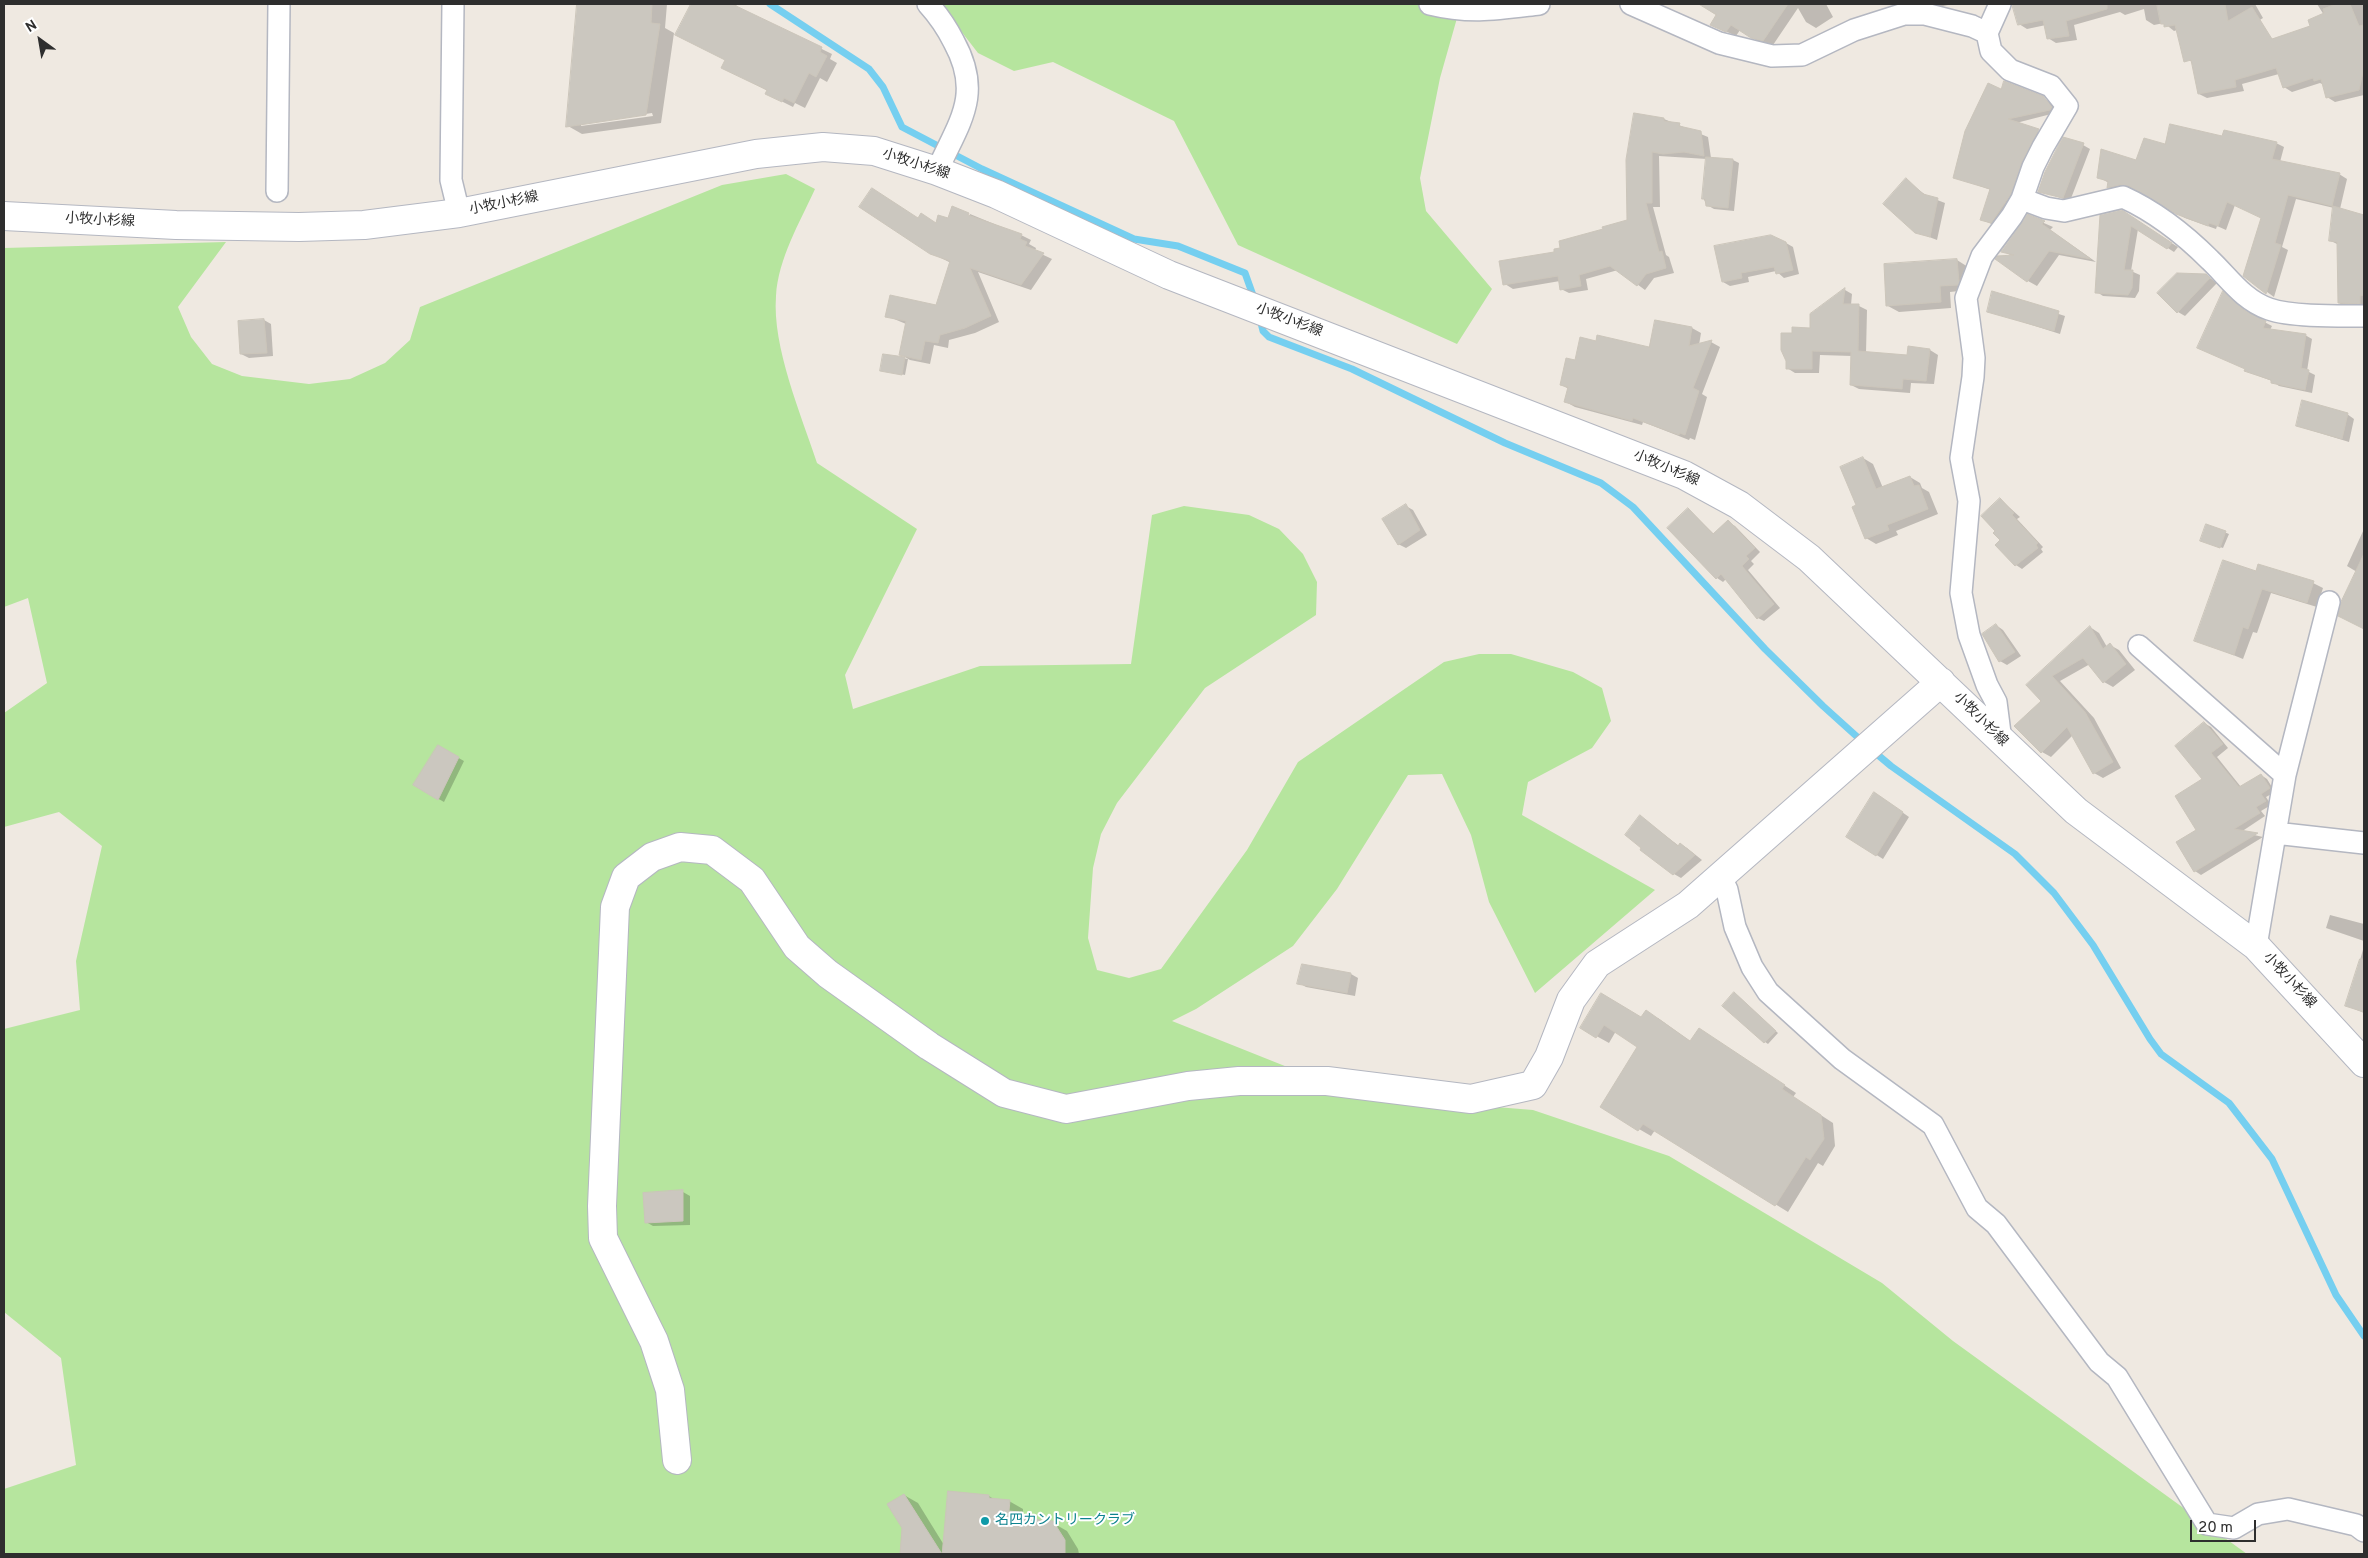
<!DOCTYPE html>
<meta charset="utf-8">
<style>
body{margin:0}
#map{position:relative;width:2368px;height:1558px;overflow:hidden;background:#efe9e1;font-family:Overpass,sans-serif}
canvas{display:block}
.frame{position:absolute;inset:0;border:5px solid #2e2e2e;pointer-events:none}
.north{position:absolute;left:15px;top:15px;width:50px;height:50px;-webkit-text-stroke:4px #fff;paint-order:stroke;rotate:328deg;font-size:14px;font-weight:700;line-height:20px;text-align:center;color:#2e2e2e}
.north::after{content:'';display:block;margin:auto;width:18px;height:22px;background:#2e2e2e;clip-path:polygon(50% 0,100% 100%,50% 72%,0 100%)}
.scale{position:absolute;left:2190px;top:1520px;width:66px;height:22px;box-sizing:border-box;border:2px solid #2e2e2e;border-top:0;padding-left:6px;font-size:15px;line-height:18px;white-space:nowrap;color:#2e2e2e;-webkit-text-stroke:4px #fff;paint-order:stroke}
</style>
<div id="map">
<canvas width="2368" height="1558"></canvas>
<div class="frame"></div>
<div class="north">N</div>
<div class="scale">20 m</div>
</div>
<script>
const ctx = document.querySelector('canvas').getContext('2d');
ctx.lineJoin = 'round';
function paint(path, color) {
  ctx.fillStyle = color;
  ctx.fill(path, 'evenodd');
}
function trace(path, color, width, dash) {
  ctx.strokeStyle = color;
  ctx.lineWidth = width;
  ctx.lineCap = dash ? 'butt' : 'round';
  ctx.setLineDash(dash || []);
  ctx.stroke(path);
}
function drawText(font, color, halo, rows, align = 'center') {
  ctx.font = font + ' Overpass,"Noto Sans JP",sans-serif';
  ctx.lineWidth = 4;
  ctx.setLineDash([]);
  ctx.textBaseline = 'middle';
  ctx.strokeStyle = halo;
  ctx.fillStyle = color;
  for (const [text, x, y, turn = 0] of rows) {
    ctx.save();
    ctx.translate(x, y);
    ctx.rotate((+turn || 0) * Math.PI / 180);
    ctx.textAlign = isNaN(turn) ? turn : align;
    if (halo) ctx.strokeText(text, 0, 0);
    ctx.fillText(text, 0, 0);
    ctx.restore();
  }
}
paint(new Path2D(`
 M 940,4 L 1461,4 L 1440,78 L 1420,178 L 1426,211 L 1492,289 L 1457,344 L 1238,245 L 1174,121 L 1053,62 L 1014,71 L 978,53 Z
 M 786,174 L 815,189 C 800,222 778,259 776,296 C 772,347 801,414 817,463 L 917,529 L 845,675 L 853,709 L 980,666 L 1131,664 L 1152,515 L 1184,506 L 1249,515 L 1279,529 L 1303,554 L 1317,582 L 1316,615 L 1205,688 L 1117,803 L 1101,834 L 1093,868 L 1088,938 L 1097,970 L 1129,978 L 1161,969 L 1247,850 L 1298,762 L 1444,662 L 1479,654 L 1511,654 L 1573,672 L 1602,688 L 1611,721 L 1592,748 L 1528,782 L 1522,815 L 1655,890 L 1535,993 L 1489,902 L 1471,835 L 1442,774 L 1408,775 L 1337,889 L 1293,946 L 1196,1009 L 1172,1021 L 1360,1096 L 1533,1110 L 1669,1156 L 1882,1283 L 1953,1341 L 2247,1554 L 4,1554 L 4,1489 L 76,1465 L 61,1358 L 4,1312 L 4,1029 L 80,1010 L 76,961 L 102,846 L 59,812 L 4,827 L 4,713 L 47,683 L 28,598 L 4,607 L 4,248 L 226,242 L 178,307 L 191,337 L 212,364 L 242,376 L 309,384 L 350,379 L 385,363 L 410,340 L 420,307 L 722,185 Z`), '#b6e59e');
paint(new Path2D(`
 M 578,4 L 667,4 L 665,28 L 674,33 L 661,123 L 582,134 L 568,126 ZM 652,113 L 653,116 L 581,126 L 581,124 Z
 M 692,4 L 737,4 L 736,7 L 832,54 L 830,59 L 837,63 L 827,82 L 820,78 L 805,108 L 795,103 L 793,107 L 777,99 L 768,91 L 734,73 L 727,60 L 677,34 Z
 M 1723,4 L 1826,4 L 1833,17 L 1816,28 L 1806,22 L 1798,8 L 1773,45 L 1761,43 L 1740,30 L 1736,36 L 1712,25 Z
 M 1932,4 L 1953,4 L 1938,7 Z
 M 2014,4 L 2255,4 L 2263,18 L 2192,62 L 2184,57 L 2177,30 L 2174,31 L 2164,23 L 2154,25 L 2146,20 L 2144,9 L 2125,15 L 2120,12 L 2074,25 L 2077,40 L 2056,43 L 2048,38 L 2046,25 L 2027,29 L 2019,24 Z
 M 2317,4 L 2364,4 L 2364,95 L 2335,102 L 2327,97 L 2324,85 L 2320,83 L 2292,92 L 2284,87 L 2279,74 L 2242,84 L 2244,91 L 2207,98 L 2199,94 L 2270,38 L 2273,39 L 2311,26 L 2324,15 Z
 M 2002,90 L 2043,98 L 2051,103 L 2059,112 L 2016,123 L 2046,135 L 1999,227 L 1982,220 L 1991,190 L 1955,177 Z
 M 1664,119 L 1708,137 L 1711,158 L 1733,160 L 1739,163 L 1734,211 L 1714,209 L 1707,205 L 1703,198 L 1707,159 L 1659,156 L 1660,207 L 1653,207 L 1666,255 L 1669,257 L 1674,273 L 1654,278 L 1645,290 L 1618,270 L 1586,279 L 1588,290 L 1569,293 L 1561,289 L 1560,281 L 1513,289 L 1505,284 L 1562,249 L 1628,221 L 1627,160 Z
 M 2223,138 L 2276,143 L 2284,147 L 2280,162 L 2339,174 L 2347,179 L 2340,209 L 2364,216 L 2364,308 L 2347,308 L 2339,303 L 2339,245 L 2331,241 L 2334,208 L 2296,199 L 2282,247 L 2288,250 L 2274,297 L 2245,276 L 2263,218 L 2235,205 L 2226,230 L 2217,226 L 2216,229 L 2185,218 L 2137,189 L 2116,191 L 2109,187 L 2109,183 L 2098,177 L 2137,162 L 2165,146 Z
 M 2083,145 L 2090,149 L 2070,201 L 2039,191 Z
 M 1906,180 L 1927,196 L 1945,203 L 1937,240 L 1916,232 Z
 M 970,214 L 1021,235 L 1031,240 L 1029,244 L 1036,248 L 1035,251 L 1052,259 L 1031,290 L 978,272 L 999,322 L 975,333 L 949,340 L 948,348 L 934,345 L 930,364 L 910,360 L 900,354 L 906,324 L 887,316 L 937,306 L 951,263 L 931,253 L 919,219 L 936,224 L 967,222 Z
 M 2028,216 L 2053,227 L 2050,230 L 2096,262 L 2059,255 L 2037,286 L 2028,281 L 1997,259 L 2012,256 L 2003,251 Z
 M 2128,216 L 2178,247 L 2174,252 L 2138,229 L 2131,271 L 2140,275 L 2139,291 L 2135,298 L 2103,296 L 2097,292 Z
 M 1786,243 L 1793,247 L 1799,274 L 1784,278 L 1776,271 L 1748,277 L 1749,282 L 1730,286 L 1723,282 Z
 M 1957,260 L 1968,267 L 1968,290 L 1950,292 L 1951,308 L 1899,312 L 1888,306 Z
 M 2206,275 L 2217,283 L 2185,316 L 2178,312 Z
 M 1845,290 L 1852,294 L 1851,305 L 1859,306 L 1867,310 L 1866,353 L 1908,357 L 1930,350 L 1938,355 L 1934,384 L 1911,383 L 1910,393 L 1859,389 L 1851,385 L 1852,356 L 1820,355 L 1819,373 L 1795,373 L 1787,368 L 1793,335 L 1811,329 Z
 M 1993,293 L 2065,316 L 2060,334 L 1988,311 Z
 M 2223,293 L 2249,314 L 2272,326 L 2270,330 L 2305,335 L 2312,339 L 2307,371 L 2315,375 L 2312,393 L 2279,386 L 2272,381 L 2246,371 Z
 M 264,320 L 271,324 L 273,356 L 249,358 L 241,354 L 240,322 Z
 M 1656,321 L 1692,328 L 1701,333 L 1699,345 L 1711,342 L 1720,347 L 1702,394 L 1707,397 L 1695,440 L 1690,438 L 1689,440 L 1643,422 L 1642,425 L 1575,407 L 1566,402 L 1569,389 L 1561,385 L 1576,362 L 1597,342 L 1650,349 Z
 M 884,355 L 908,359 L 905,375 L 882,370 Z
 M 2347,414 L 2354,419 L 2349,442 L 2297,426 Z
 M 1863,458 L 1873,464 L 1883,488 L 1910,477 L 1920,483 L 1922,488 L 1929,492 L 1938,514 L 1896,531 L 1898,535 L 1876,544 L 1866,538 L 1857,506 Z
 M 2000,499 L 2020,517 L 2017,519 L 2043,547 L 2041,549 L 2043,552 L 2022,569 L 2016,565 L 2002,540 Z
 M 1406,506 L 1413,510 L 1427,535 L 1406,548 L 1398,544 Z
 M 1688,509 L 1715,535 L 1728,522 L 1735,526 L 1760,552 L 1751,561 L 1754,564 L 1748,570 L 1780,608 L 1764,621 L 1758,618 L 1726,579 L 1723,582 L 1717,578 Z
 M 2207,525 L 2229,534 L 2223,548 L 2205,542 Z
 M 2364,529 L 2364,628 L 2348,620 L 2357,572 L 2347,566 Z
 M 2256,573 L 2313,583 L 2323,588 L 2317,607 L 2271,593 L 2257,633 L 2253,632 L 2243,659 L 2196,640 Z
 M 1996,625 L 2003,630 L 2021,656 L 2007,665 L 2000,661 Z
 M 2090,627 L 2099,633 L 2107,647 L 2110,645 L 2119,650 L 2135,670 L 2113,687 L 2104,682 L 2090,664 L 2060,681 L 2094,718 L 2121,768 L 2103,778 L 2094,773 L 2073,735 L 2051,757 L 2042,752 L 2043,701 L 2028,685 Z
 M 2204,723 L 2211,727 L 2228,748 L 2217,757 L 2241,787 L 2261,775 L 2267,779 L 2275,792 L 2266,797 L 2271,805 L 2261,811 L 2265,816 L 2241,832 L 2263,837 L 2201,875 L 2195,871 L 2204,780 Z
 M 439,747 L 464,761 L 444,802 L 414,785 Z
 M 1875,793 L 1909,817 L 1883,859 L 1848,837 Z
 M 1640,816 L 1679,846 L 1680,844 L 1687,848 L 1702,860 L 1681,878 L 1674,874 Z
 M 2330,915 L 2364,924 L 2364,941 L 2326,928 Z
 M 2364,946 L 2364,1013 L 2347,1006 Z
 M 1303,965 L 1351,974 L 1358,978 L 1355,996 L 1306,987 L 1299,983 Z
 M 1738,996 L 1778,1033 L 1768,1044 L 1765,1042 Z
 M 1658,1018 L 1691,1042 L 1711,1037 L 1796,1093 L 1793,1097 L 1833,1123 L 1835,1146 L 1823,1166 L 1818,1163 L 1788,1212 L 1655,1130 L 1651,1136 L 1639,1129 L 1639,1047 L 1616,1031 L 1609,1043 L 1582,1028 Z
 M 683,1192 L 690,1196 L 690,1225 L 653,1226 L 646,1222 Z
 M 904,1495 L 918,1503 L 944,1545 L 989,1496 L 995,1500 L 1009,1501 L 1023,1509 L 1023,1516 L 1031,1521 L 1053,1523 L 1067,1531 L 1078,1549 L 1079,1554 L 901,1554 Z`), '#0003');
trace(new Path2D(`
 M 770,4 L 869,69 L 883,87 L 902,127 L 982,169 L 1134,239 L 1178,246 L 1245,273 L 1255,301
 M 1260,319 L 1263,331 L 1269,337 L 1352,369 L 1505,443 L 1601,483 L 1633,507 L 1765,649 L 1823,706 L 1864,743
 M 1872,750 L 1891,766 L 2015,854 L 2054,893 L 2093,945 L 2150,1039 L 2161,1054 L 2229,1103 L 2272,1159 L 2336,1295 L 2364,1336`), '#75cff0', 7);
const building = new Path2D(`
 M 577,4 L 652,4 L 651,23 L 660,24 L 646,115 L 566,127 Z
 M 691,4 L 732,4 L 822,47 L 820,52 L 827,56 L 816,77 L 809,73 L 794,103 L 784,98 L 782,102 L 765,94 L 767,90 L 721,68 L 725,60 L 675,35 Z
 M 1699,4 L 1788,4 L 1763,41 L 1751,38 L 1731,25 L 1726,32 L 1710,25 L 1716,15 Z
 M 2012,4 L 2107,4 L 2107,9 L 2066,21 L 2069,36 L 2047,39 L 2043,20 L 2018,25 Z
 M 2157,4 L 2225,4 L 2228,21 L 2252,7 L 2272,39 L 2310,26 L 2308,20 L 2324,13 L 2323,9 L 2336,4 L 2350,4 L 2359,26 L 2364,25 L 2364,68 L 2359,90 L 2326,98 L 2321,79 L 2314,81 L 2313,78 L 2283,88 L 2276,68 L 2235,80 L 2236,87 L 2198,94 L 2191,60 L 2184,62 L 2175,25 L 2164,27 L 2164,24 L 2161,24 Z
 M 2004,81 L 2043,96 L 2052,107 L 2050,110 L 2008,119 L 2039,129 L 2022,162 L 2011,194 L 1991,223 L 1980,220 L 1990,189 L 1953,178 L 1965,131 L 1988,83 L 2001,89 Z
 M 1634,113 L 1664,118 L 1664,121 L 1680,123 L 1679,126 L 1701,131 L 1704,156 L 1684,152 L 1663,154 L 1652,152 L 1652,203 L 1646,203 L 1659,252 L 1662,251 L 1666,268 L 1646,274 L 1637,286 L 1610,266 L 1579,275 L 1581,286 L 1560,290 L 1558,276 L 1503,285 L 1499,261 L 1554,252 L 1554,249 L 1560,248 L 1559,241 L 1603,229 L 1602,227 L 1627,220 L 1626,160 Z
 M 2170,124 L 2222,136 L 2224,130 L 2277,142 L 2272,159 L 2340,173 L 2332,206 L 2288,195 L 2275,243 L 2281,245 L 2266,294 L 2243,276 L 2261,218 L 2227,202 L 2218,226 L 2209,223 L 2208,226 L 2176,214 L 2129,186 L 2120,185 L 2107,188 L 2108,181 L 2097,178 L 2101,149 L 2136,160 L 2144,138 L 2165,144 Z
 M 2063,137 L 2084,143 L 2063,198 L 2038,192 L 2045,172 Z
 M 1706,157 L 1733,159 L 1728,208 L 1706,206 L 1705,199 L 1702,199 Z
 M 1906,178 L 1923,194 L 1938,198 L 1930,237 L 1915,233 L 1883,204 Z
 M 872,188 L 918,218 L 921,213 L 936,223 L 938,215 L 948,218 L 952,206 L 969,213 L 968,215 L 1022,234 L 1020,239 L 1027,242 L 1025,246 L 1044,253 L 1021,285 L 970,268 L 991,316 L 965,328 L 940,335 L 938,343 L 925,341 L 921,360 L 899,355 L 906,321 L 885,317 L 890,295 L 936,305 L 950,261 L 930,254 L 859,207 Z
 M 2333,206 L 2364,215 L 2364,295 L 2360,296 L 2360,304 L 2338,303 L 2337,242 L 2329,241 Z
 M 2122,210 L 2172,243 L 2167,249 L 2131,226 L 2124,270 L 2133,270 L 2132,288 L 2128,295 L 2095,293 L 2100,215 Z
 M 2027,214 L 2045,221 L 2042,224 L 2091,259 L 2049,251 L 2027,282 L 1995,259 L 1997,256 L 2014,255 L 2001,252 Z
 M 1771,235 L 1786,242 L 1793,270 L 1776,274 L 1774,267 L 1741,273 L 1742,278 L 1722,282 L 1714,246 Z
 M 1957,259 L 1959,282 L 1958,285 L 1940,286 L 1941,302 L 1886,306 L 1884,264 Z
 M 2177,273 L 2206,274 L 2210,278 L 2177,313 L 2157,293 Z
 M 1845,288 L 1843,304 L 1859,304 L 1858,351 L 1907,355 L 1908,346 L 1930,349 L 1926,381 L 1903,379 L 1902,389 L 1850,385 L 1851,352 L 1812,351 L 1812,369 L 1786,369 L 1786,361 L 1781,350 L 1781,333 L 1792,333 L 1792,327 L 1810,328 L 1810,314 Z
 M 1992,291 L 2059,311 L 2054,331 L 1987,312 Z
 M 2223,291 L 2244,310 L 2266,321 L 2263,328 L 2306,334 L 2301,368 L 2309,370 L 2305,390 L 2271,383 L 2271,380 L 2244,371 L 2245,369 L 2197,348 Z
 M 264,319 L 267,353 L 240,354 L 238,321 Z
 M 1655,320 L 1692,327 L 1689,346 L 1712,340 L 1693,388 L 1699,391 L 1685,435 L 1680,433 L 1679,435 L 1633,418 L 1632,421 L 1564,402 L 1568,387 L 1560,385 L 1566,358 L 1575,360 L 1580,337 L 1596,341 L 1597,335 L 1649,347 Z
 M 883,354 L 905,357 L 902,375 L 880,371 Z
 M 2302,400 L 2348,413 L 2342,439 L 2296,426 Z
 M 1863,457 L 1876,489 L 1910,476 L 1914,486 L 1919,485 L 1928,509 L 1887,525 L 1889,530 L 1865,539 L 1852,507 L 1856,505 L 1840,467 Z
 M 2000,498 L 2014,513 L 2012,515 L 2038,543 L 2036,545 L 2038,548 L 2015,566 L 1995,545 L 2000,540 L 1993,533 L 1995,531 L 1981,516 Z
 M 1406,504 L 1420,530 L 1398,545 L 1382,519 Z
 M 1688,508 L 1713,534 L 1728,520 L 1755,548 L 1746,556 L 1749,559 L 1742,566 L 1774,604 L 1757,619 L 1721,574 L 1716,579 L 1667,528 Z
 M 2206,524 L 2226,531 L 2220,548 L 2200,541 Z
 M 2364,554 L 2364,629 L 2338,616 L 2341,602 Z
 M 2223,560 L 2256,571 L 2258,564 L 2314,581 L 2307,603 L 2262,589 L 2248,629 L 2243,627 L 2234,655 L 2194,641 Z
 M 1996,624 L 2015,652 L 1999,662 L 1982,634 Z
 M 2090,626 L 2103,649 L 2110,643 L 2126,664 L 2103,683 L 2083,658 L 2052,676 L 2085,712 L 2113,762 L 2093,774 L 2067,727 L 2041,753 L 2014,726 L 2041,701 L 2026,685 Z
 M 2204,722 L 2223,744 L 2211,753 L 2239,787 L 2261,774 L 2270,788 L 2261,794 L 2266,801 L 2256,807 L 2260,813 L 2234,829 L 2258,833 L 2194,872 L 2176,842 L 2196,830 L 2175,796 L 2202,779 L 2175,746 Z
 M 438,745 L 459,757 L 438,800 L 413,785 Z
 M 1874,792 L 1903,812 L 1876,856 L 1846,837 Z
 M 1640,815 L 1678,846 L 1680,843 L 1695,855 L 1673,875 L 1640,850 L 1641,848 L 1625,835 Z
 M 2360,959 L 2364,959 L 2364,1012 L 2345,1006 Z
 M 1302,964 L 1351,973 L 1347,993 L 1297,984 Z
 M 1734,992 L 1776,1031 L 1764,1043 L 1722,1006 Z
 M 1601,993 L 1641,1017 L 1646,1010 L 1690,1041 L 1699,1028 L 1785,1085 L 1782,1089 L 1821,1115 L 1824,1139 L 1810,1160 L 1806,1157 L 1775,1206 L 1643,1124 L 1638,1131 L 1600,1107 L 1637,1047 L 1604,1025 L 1596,1038 L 1580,1028 Z
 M 683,1190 L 683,1221 L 645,1223 L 643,1193 Z
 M 948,1491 L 989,1495 L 989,1498 L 1010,1500 L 1009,1511 L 1019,1512 L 1018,1518 L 1053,1521 L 1065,1540 L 1065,1554 L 900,1554 L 902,1528 L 887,1504 L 904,1494 L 942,1554 Z`);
paint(building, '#cbc7bf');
trace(building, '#cbc5ba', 1);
const street = new Path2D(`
 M 453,4 L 451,180 L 459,213
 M 928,4 C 938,15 947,28 954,42 C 983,95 959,122 937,171
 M 1430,4 C 1471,14 1498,9 1539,4
 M 1631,4 L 1719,43 L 1772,56 L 1802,55 L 1854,30 L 1904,14 L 1925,14 L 1972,26 L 1987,33
 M 2000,4 L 1987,33 L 1991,51 L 2010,70 L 2051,86 L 2067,106 L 2043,147 L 2033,167 L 2022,199 L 2012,216 L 1982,256 L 1966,298 L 1974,358 L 1973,377 L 1961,458 L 1969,501 L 1961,593 L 1969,635 L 1987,685 L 1996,702 L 2001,741
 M 277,191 L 279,4
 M 2022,199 L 2046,208 L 2064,211 L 2123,197 C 2156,212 2185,235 2210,260 C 2229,278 2243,300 2269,309 C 2292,317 2338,316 2364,316
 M 2139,646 L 2285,775
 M 2275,833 L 2364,843
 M 1721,877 L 1727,890 L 1735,927 L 1752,967 L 1768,992 L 1842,1059 L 1933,1125 L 1977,1208 L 1996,1224 L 2099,1362 L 2117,1377 L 2207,1524 L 2234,1528 L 2258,1514 L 2288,1509 L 2356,1525 L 2364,1531
 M 2256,946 L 2285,775 L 2329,602`);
const secondary = new Path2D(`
 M 4,216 L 176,225 L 299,227 L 364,225 L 459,213 L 756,154 L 823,147 L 874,151 L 937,171 L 996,194 L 1169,275 L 1684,475 L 1739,505 L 1809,558 L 2076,811 L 2256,946 L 2364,1063
 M 677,1460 L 670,1390 L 654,1341 L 603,1238 L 602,1206 L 615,907 L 626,877 L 652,857 L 680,847 L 712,850 L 752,880 L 797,947 L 828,974 L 929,1046 L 1004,1093 L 1066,1109 L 1188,1086 L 1239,1081 L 1327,1081 L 1471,1099 L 1533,1085 L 1549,1057 L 1571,1000 L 1597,964 L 1688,905 L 1941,682`);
trace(street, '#b4b7c1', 24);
trace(secondary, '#b4b7c1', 30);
trace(street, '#fff', 21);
trace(secondary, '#fff', 28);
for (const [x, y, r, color] of [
 [985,1521,5,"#0f9aa8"]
]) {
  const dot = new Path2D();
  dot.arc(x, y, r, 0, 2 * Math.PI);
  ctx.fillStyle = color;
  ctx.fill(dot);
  trace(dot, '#fff', 2);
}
drawText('14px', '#2e2e2e', '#fff', [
 ["小牧小杉線",916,165,18],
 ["小牧小杉線",504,204,-11],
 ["小牧小杉線",100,221,3],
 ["小牧小杉線",1289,321,21],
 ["小牧小杉線",1666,469,23],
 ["小牧小杉線",1980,720,45],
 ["小牧小杉線",2289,981,47]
]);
drawText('14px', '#0d838f', '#fff', [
 ["名四カントリークラブ",995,1521]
], 'left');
</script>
